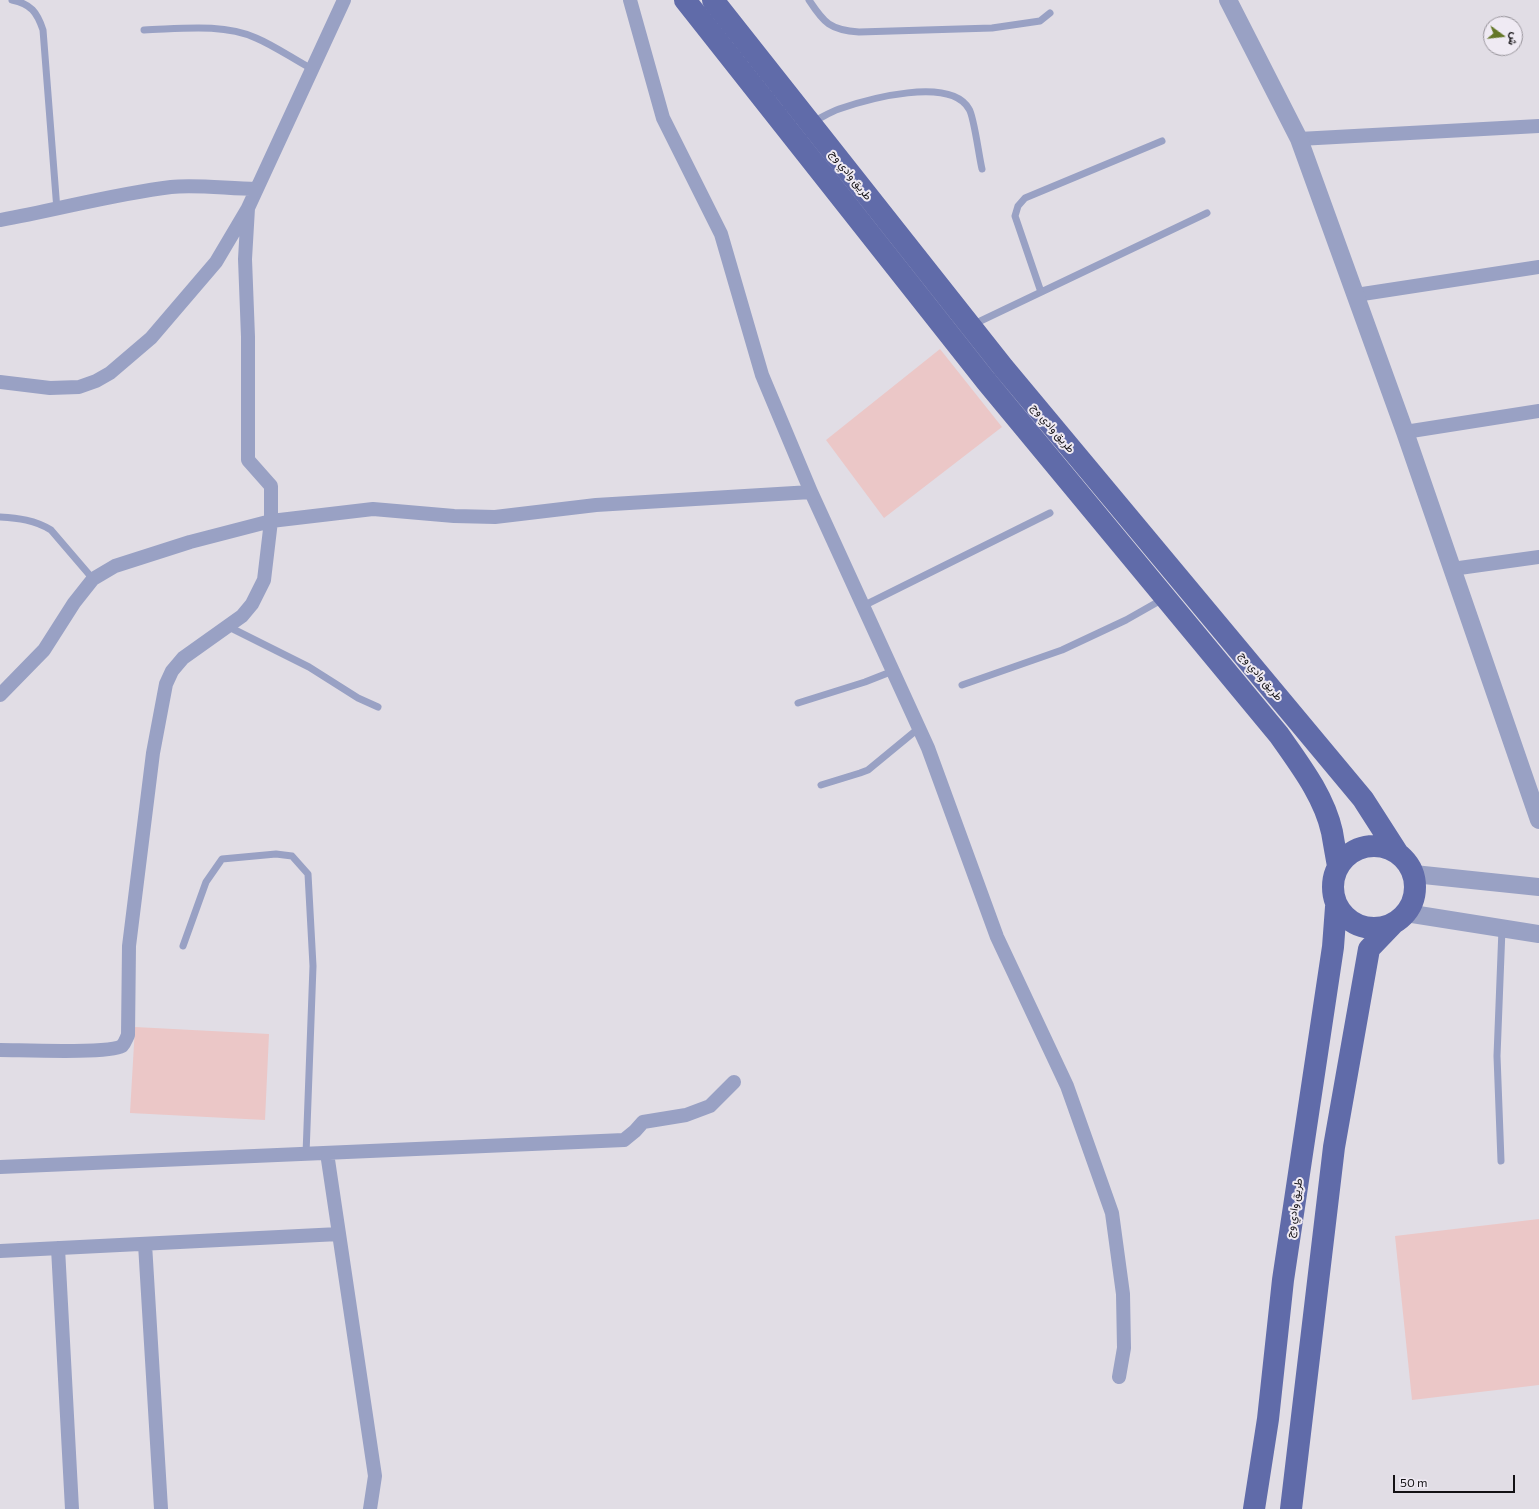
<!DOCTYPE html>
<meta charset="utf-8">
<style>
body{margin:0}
#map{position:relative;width:1539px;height:1509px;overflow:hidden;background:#e1dde5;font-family:Commissioner,Vazirmatn,sans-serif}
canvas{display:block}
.north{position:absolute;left:1483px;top:16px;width:40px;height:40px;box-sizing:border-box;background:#efeaf3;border:1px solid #97939a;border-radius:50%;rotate:105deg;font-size:11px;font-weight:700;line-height:16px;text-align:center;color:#131114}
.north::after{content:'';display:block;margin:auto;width:14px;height:18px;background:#647727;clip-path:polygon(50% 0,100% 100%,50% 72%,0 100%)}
.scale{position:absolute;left:1393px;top:1475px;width:122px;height:18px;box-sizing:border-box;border:2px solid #131114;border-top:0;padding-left:5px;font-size:12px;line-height:14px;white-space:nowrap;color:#131114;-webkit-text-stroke:3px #efeaf3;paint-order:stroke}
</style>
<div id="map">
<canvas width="1539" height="1509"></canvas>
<div class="north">ش</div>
<div class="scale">50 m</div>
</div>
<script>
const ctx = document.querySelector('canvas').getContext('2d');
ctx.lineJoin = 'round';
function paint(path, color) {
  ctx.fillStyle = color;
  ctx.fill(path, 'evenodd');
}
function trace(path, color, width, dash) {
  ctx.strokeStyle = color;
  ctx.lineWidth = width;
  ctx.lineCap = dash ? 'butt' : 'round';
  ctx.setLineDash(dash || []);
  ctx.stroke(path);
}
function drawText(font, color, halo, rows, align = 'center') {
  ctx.font = font + ' Commissioner,Vazirmatn,sans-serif';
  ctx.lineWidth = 4;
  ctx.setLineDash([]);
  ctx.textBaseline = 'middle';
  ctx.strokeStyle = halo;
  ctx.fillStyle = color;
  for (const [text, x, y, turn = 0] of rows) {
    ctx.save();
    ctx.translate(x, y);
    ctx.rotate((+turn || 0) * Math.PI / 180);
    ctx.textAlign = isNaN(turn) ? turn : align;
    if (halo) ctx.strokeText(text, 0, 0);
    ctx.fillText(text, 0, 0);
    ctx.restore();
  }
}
paint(new Path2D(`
 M 940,349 L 1002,427 L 884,518 L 826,440 Z
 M 135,1027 L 269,1034 L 265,1120 L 130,1113 Z
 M 1539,1219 L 1539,1385 L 1412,1400 L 1395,1236 Z`), '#ebc7c7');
trace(new Path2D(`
 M 12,0 C 31,4 37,12 43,30 L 57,210
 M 809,0 C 824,23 830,30 859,32 L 992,28 L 1040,21 L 1050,13
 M 144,30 C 180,29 222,23 256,38 C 275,46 293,59 312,69
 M 812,122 C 821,118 830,112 839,109 C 868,99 950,76 969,109 C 974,116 979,157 982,169
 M 1041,292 L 1015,216 L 1018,206 L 1025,198 L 1162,141
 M 972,325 L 1207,213
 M 0,517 C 18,518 35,520 51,530 L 93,579
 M 863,606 L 1050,513
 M 227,626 L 309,667 L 358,698 L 378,707
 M 962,685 L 1062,650 L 1126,620 L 1163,599
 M 798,703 L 865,682 L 893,671
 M 821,785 L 860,773 L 868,770 L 919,728
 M 183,946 L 206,882 L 222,859 L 276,854 L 292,856 L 308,874 L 313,966 L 306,1154
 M 1501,1161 L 1497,1056 L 1502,929`), '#99a1c4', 7);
trace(new Path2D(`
 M 630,0 L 663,118 L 721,234 L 762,375 L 811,492 L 928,748 L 997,937 L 1067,1086 L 1112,1213 L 1123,1294 L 1124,1348 L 1119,1377
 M 1299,139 L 1539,126
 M 0,220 C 57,210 113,194 171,187 C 196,184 230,189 256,189
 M 1356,295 L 1539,267
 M 0,382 L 50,388 L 79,387 L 96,381 L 110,373 L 151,338 L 216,262 L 248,208 L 344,0
 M 1405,432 L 1539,411
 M 1452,569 L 1539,557
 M 0,695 L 44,650 L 74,603 L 93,579 L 115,566 L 190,542 L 271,521 L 373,509 L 454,516 L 495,517 L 596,505 L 811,492
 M 0,1050 C 21,1050 108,1054 122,1046 C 125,1043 126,1039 128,1035 L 129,946 L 153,753 L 166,684 L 172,671 L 183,658 L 242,616 L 252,604 L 264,580 L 271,521 L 271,486 L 248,460 L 248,337 L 245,259 L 248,208
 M 327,1153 L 375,1476 L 370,1509
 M 0,1167 L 624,1140 L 635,1131 L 643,1122 L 686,1115 L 710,1106 L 734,1082
 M 145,1244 L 161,1509
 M 58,1248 L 72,1509
 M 0,1251 L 339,1234`), '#99a1c4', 14);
trace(new Path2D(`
 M 1228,0 L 1299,139 L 1405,432 L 1539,820
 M 1414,874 L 1539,887
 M 1406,913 L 1539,934`), '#99a1c4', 18);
trace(new Path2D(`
 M 685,0 L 986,381 L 1279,735 C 1300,765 1324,796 1332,832 C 1334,844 1336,855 1338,866
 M 713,0 L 1003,367 L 1363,799 L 1397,852
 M1333 887a41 41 0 1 1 82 0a41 41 0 1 1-82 0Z
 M 1254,1509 L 1268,1419 L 1283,1280 L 1333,947 L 1336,907
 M 1291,1509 L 1334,1147 L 1369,949 L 1393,924`), '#606ba9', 22);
drawText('11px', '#131114', '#efeaf3', [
 ["طريق وادي وج",851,175,52],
 ["طريق وادي وج",1053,428,50],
 ["طريق وادي وج",1261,676,50],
 ["طريق وادي وج",1294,1208,-81]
]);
</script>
